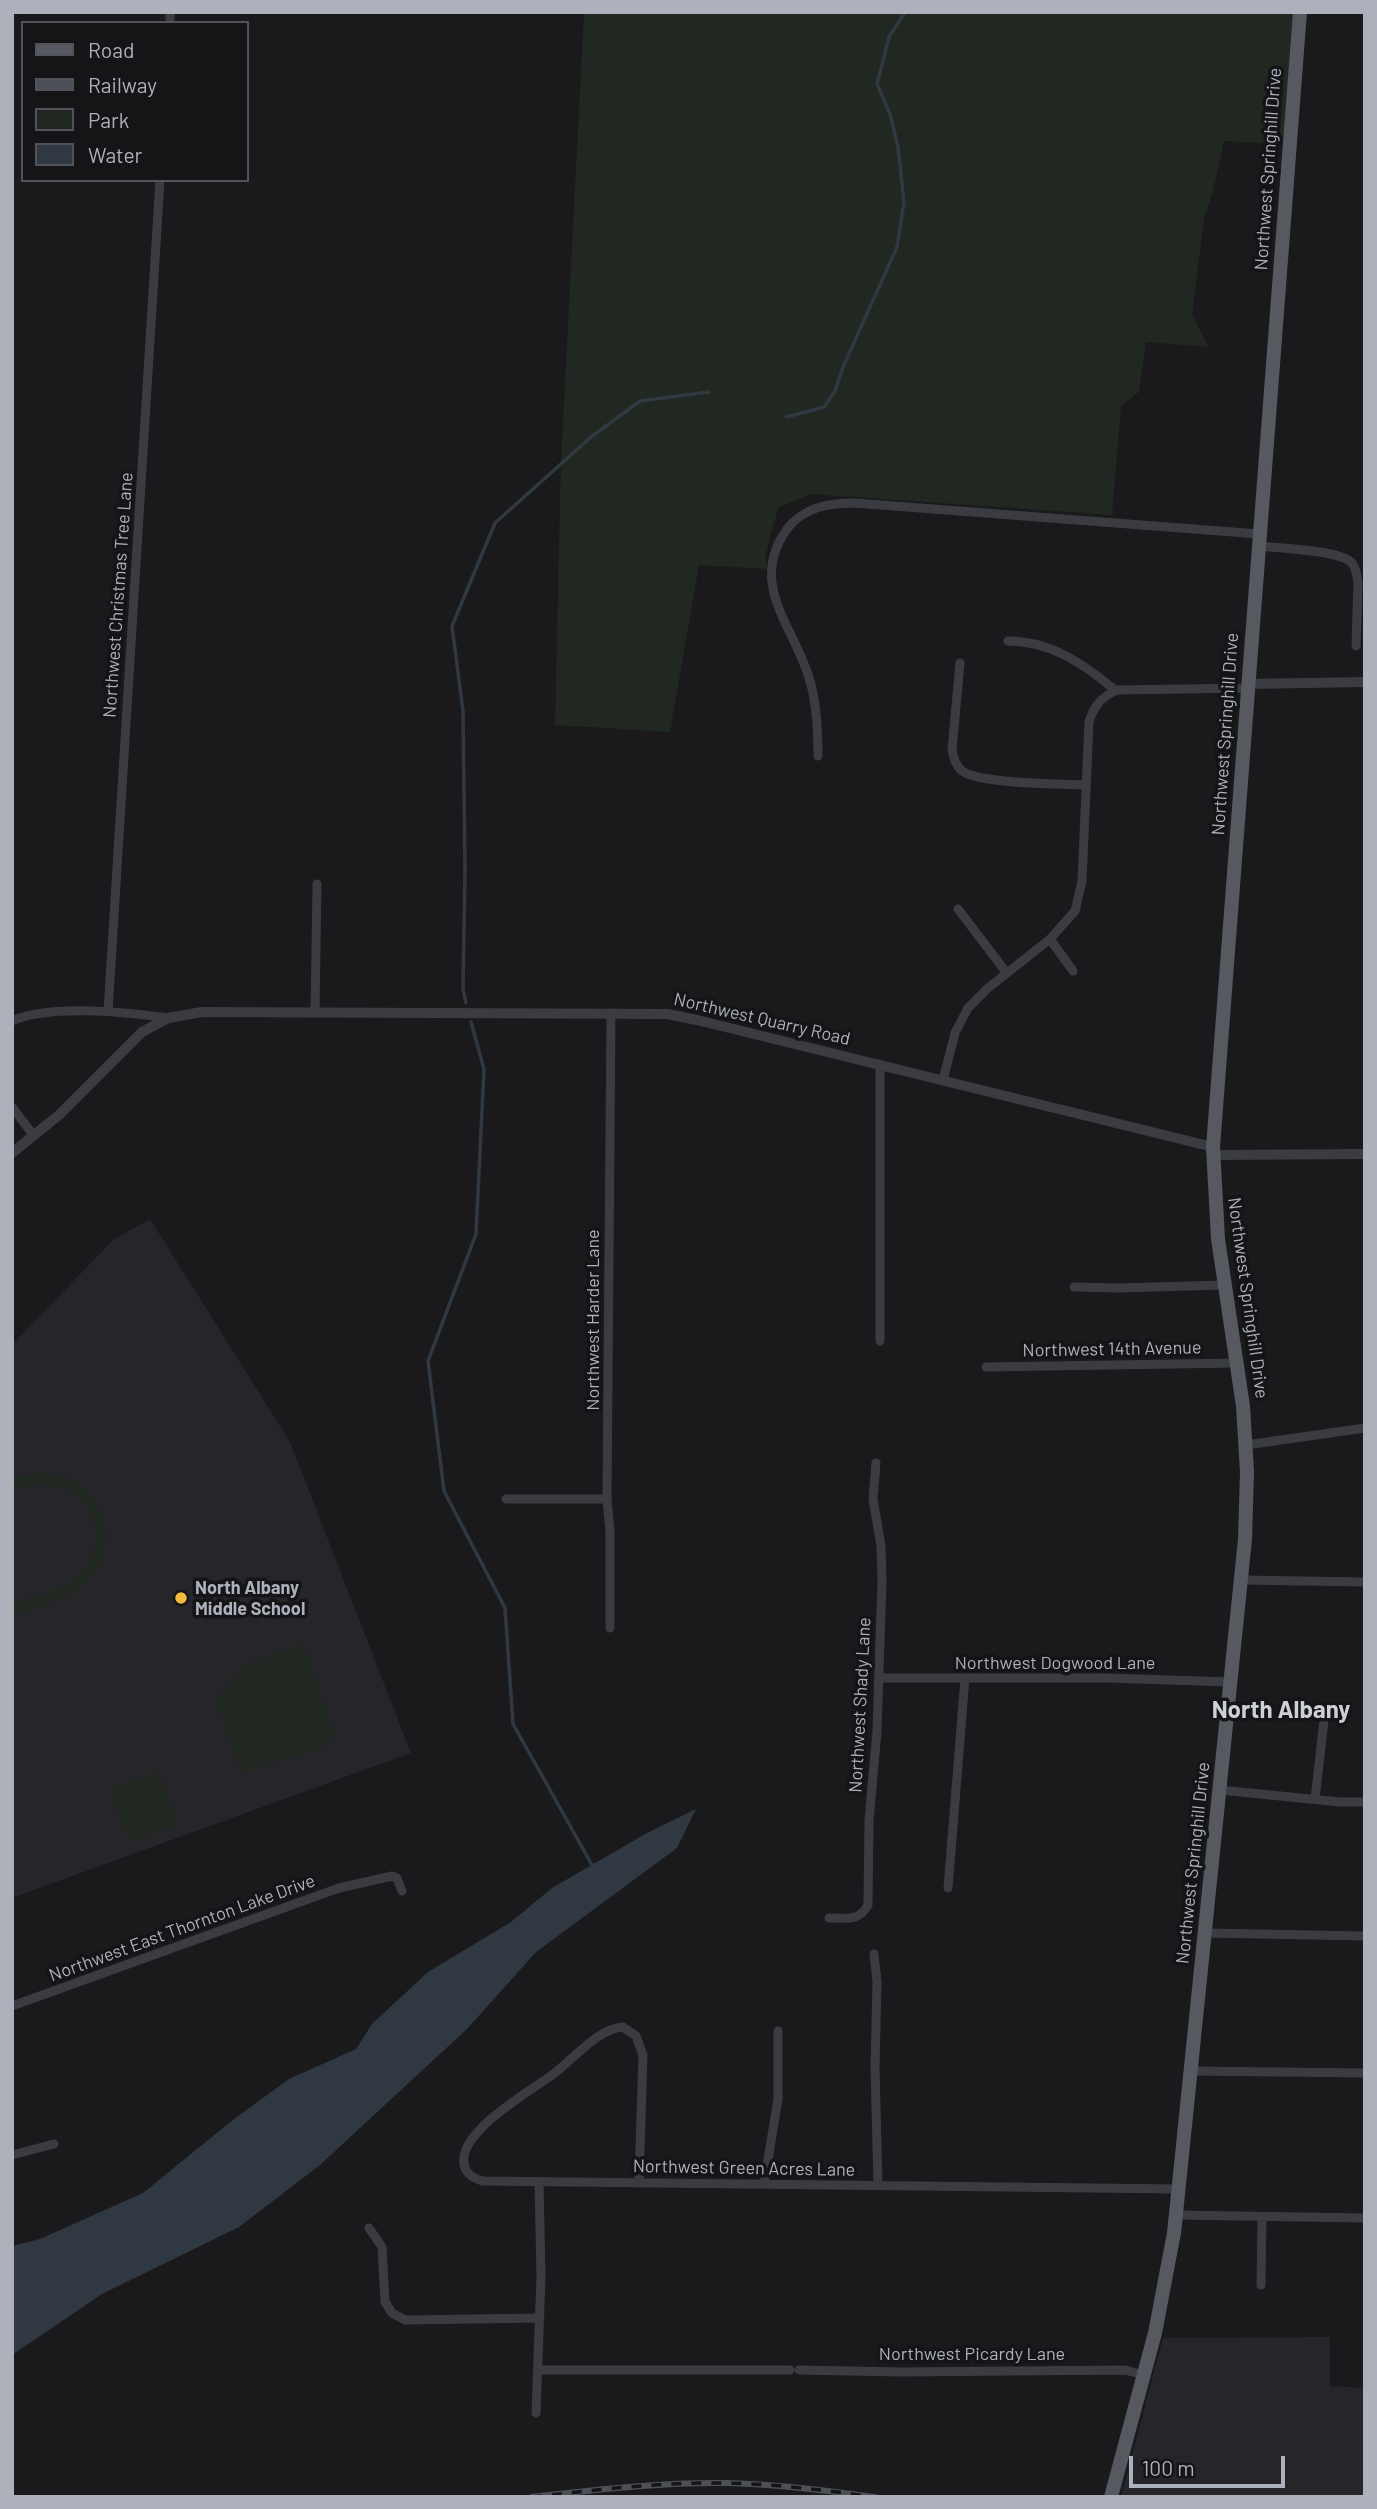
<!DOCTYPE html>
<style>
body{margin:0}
#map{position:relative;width:1377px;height:2509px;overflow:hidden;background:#1a1a1d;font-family:Barlow,sans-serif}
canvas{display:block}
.frame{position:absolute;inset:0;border:14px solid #adb1bc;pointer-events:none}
.legend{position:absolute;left:21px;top:21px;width:228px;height:161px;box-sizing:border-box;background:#151518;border:2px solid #52535a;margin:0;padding:9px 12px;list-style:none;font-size:21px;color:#adb1bc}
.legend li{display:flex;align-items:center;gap:14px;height:35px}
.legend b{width:35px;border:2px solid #52535a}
.scale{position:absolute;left:1129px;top:2456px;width:156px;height:32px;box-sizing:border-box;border:4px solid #adb1bc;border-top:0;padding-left:9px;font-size:21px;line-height:24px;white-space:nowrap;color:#adb1bc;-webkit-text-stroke:5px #151518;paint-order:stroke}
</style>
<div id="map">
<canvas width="1377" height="2509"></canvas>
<div class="frame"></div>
<ul class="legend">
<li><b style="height:9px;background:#575961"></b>Road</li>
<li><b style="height:9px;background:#4e5057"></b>Railway</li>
<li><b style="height:19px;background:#202821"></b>Park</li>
<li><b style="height:19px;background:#303941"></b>Water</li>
</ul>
<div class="scale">100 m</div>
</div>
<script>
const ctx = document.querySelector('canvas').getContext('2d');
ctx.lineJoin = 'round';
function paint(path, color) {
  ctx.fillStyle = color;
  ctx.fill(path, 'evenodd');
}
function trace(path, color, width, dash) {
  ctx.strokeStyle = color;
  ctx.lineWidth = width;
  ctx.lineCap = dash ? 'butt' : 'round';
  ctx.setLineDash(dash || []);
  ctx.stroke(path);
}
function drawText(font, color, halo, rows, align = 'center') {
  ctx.font = font + ' Barlow,sans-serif';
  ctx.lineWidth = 7;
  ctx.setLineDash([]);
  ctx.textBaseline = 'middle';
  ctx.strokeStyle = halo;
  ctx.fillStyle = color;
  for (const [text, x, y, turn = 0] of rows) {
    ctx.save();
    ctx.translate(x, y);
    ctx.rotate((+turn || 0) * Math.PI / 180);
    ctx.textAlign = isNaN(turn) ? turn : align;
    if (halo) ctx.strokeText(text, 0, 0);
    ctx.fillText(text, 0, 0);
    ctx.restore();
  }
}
paint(new Path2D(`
 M 150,1219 L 290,1442 L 411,1753 L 12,1898 L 12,1345 L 113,1240 Z
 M 1330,2337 L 1330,2386 L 1365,2388 L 1364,2497 L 1121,2497 L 1163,2338 Z`), '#26262a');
paint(new Path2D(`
 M 584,12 L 1295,12 L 1285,144 L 1224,141 L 1212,195 L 1204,218 L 1192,315 L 1209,347 L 1146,342 L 1139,392 L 1121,406 L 1112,515 L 811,494 L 778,508 L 765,557 L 767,569 L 699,565 L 670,732 L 555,725 L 561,460 Z
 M 38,1473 C 52,1474 68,1475 79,1484 C 114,1510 116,1559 83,1586 C 64,1602 34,1608 12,1616 L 12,1603 C 32,1596 62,1591 78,1576 C 107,1549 98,1501 60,1487 C 45,1482 27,1487 12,1492 L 12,1480 Z
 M 304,1643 L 334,1731 L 328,1746 L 241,1773 L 215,1699 L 247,1664 Z
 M 159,1771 L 178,1825 L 129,1842 L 110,1789 Z`), '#202821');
paint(new Path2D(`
 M 696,1809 L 677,1848 L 536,1952 L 468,2028 L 320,2165 L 239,2227 L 102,2294 L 12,2355 L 12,2246 L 40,2239 L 143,2193 L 234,2119 L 289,2079 L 356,2049 L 372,2024 L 428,1972 L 511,1922 L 552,1888 L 647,1833 Z`), '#303941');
trace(new Path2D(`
 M 786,417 L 824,407 L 835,391 L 843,367 L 897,247 L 904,202 L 898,147 L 890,114 L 877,84 L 889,37 L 905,12
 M 466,1003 L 463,989 L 465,870 L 463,711 L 452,626 L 495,523 L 591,437 L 640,401 L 709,392
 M 471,1022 L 484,1069 L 476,1234 L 428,1361 L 444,1491 L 505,1608 L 513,1724 L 592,1865`), '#303941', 3.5);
trace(new Path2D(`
 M 170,23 L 170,12
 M 1258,546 C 1277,548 1339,550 1351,562 C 1356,567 1357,576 1358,583 L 1356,646
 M 1008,641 C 1051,641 1084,664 1116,691
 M 960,663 L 952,750 C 954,758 955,764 961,770 C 975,784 1062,784 1086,785
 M 818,756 C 818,731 817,705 810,681 C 795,627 747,585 787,529 C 804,507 828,503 855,503 L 1259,534
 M 958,909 L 1006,972
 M 1050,939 L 1073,971
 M 108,1011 L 160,180
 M 315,1012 L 317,884
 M 12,1021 C 49,1004 127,1012 168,1018
 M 943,1080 L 955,1033 L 968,1008 L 988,988 L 1050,939 L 1075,911 L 1082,881 L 1089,722 C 1094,706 1101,697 1117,690 L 1247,688
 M 12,1107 L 34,1136
 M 1074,1287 L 1118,1288 L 1224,1285
 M 880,1341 L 880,1064
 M 986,1367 L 1237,1363
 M 1246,1445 L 1365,1428
 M 506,1499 L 607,1499
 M 1241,1580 L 1365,1582
 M 610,1628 L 610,1532 L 607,1499 L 611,1013
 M 880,1678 L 1107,1678 L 1230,1682
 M 1220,1790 L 1340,1802 L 1365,1802
 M 1315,1799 L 1324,1720
 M 948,1888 L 965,1678
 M 829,1918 C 846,1918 859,1922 868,1905 L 869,1821 L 877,1731 L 882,1581 L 881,1546 L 873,1499 L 876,1463
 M 1205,1933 L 1365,1936
 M 874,1954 L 877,1982 L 875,2067 L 878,2185
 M 12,2006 L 339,1888 L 392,1876 L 397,1878 L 402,1891
 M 1191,2071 L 1365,2073
 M 12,2155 L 54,2144
 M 639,2182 L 643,2055 L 636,2036 L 623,2027 C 598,2028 572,2061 552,2075 C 529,2092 458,2132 464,2164 C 466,2175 474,2179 483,2181 C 715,2185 947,2187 1179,2189
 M 764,2184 L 778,2099 L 778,2031
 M 1176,2215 L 1365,2218
 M 369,2228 L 382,2247 L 385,2302 L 392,2313 L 405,2320 L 540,2318
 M 1261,2285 L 1262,2217
 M 539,2370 L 790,2370
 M 799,2370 L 901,2372 L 1125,2370 L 1144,2375
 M 536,2413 L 541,2276 L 539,2183`), '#3b3c42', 9);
trace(new Path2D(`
 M 1248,684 L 1365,682
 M 12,1153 L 59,1115 L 142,1032 L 168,1018 L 202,1012 L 667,1014 L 697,1020 L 1213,1147
 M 1213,1155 L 1365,1154`), '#3b3c42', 10);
trace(new Path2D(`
 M 1111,2497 L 1155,2333 L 1174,2233 L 1245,1539 L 1247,1472 L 1243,1406 L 1218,1239 L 1213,1147 L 1300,12`), '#575961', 14);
const rail = new Path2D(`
 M 532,2497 C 596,2490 661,2482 725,2483 C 775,2484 824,2490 874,2497`);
trace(rail, '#4e5057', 6);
trace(rail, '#151518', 3.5, [10]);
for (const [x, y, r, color] of [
 [181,1598,7,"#f2bb3d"]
]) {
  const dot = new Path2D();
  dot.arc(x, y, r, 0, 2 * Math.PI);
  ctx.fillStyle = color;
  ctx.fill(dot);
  trace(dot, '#151518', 2.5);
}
drawText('18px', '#adb1bc', '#151518', [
 ["Northwest Springhill Drive",1268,169,-86],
 ["Northwest Christmas Tree Lane",118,595,-86],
 ["Northwest Springhill Drive",1225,734,-86],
 ["Northwest Quarry Road",762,1019,13],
 ["Northwest Springhill Drive",1248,1298,82],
 ["Northwest Harder Lane",593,1320,-90],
 ["Northwest 14th Avenue",1112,1349,-1],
 ["Northwest Dogwood Lane",1055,1663],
 ["Northwest Shady Lane",860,1705,-87],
 ["Northwest Springhill Drive",1193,1863,-84],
 ["Northwest East Thornton Lake Drive",182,1928,-20],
 ["Northwest Green Acres Lane",744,2168,1],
 ["Northwest Picardy Lane",972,2354]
]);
drawText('bold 18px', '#adb1bc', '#151518', [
 ["North Albany",195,1588],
 ["Middle School",195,1609]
], 'left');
drawText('bold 24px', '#ced0d8', '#151518', [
 ["North Albany",1281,1710]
]);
</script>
